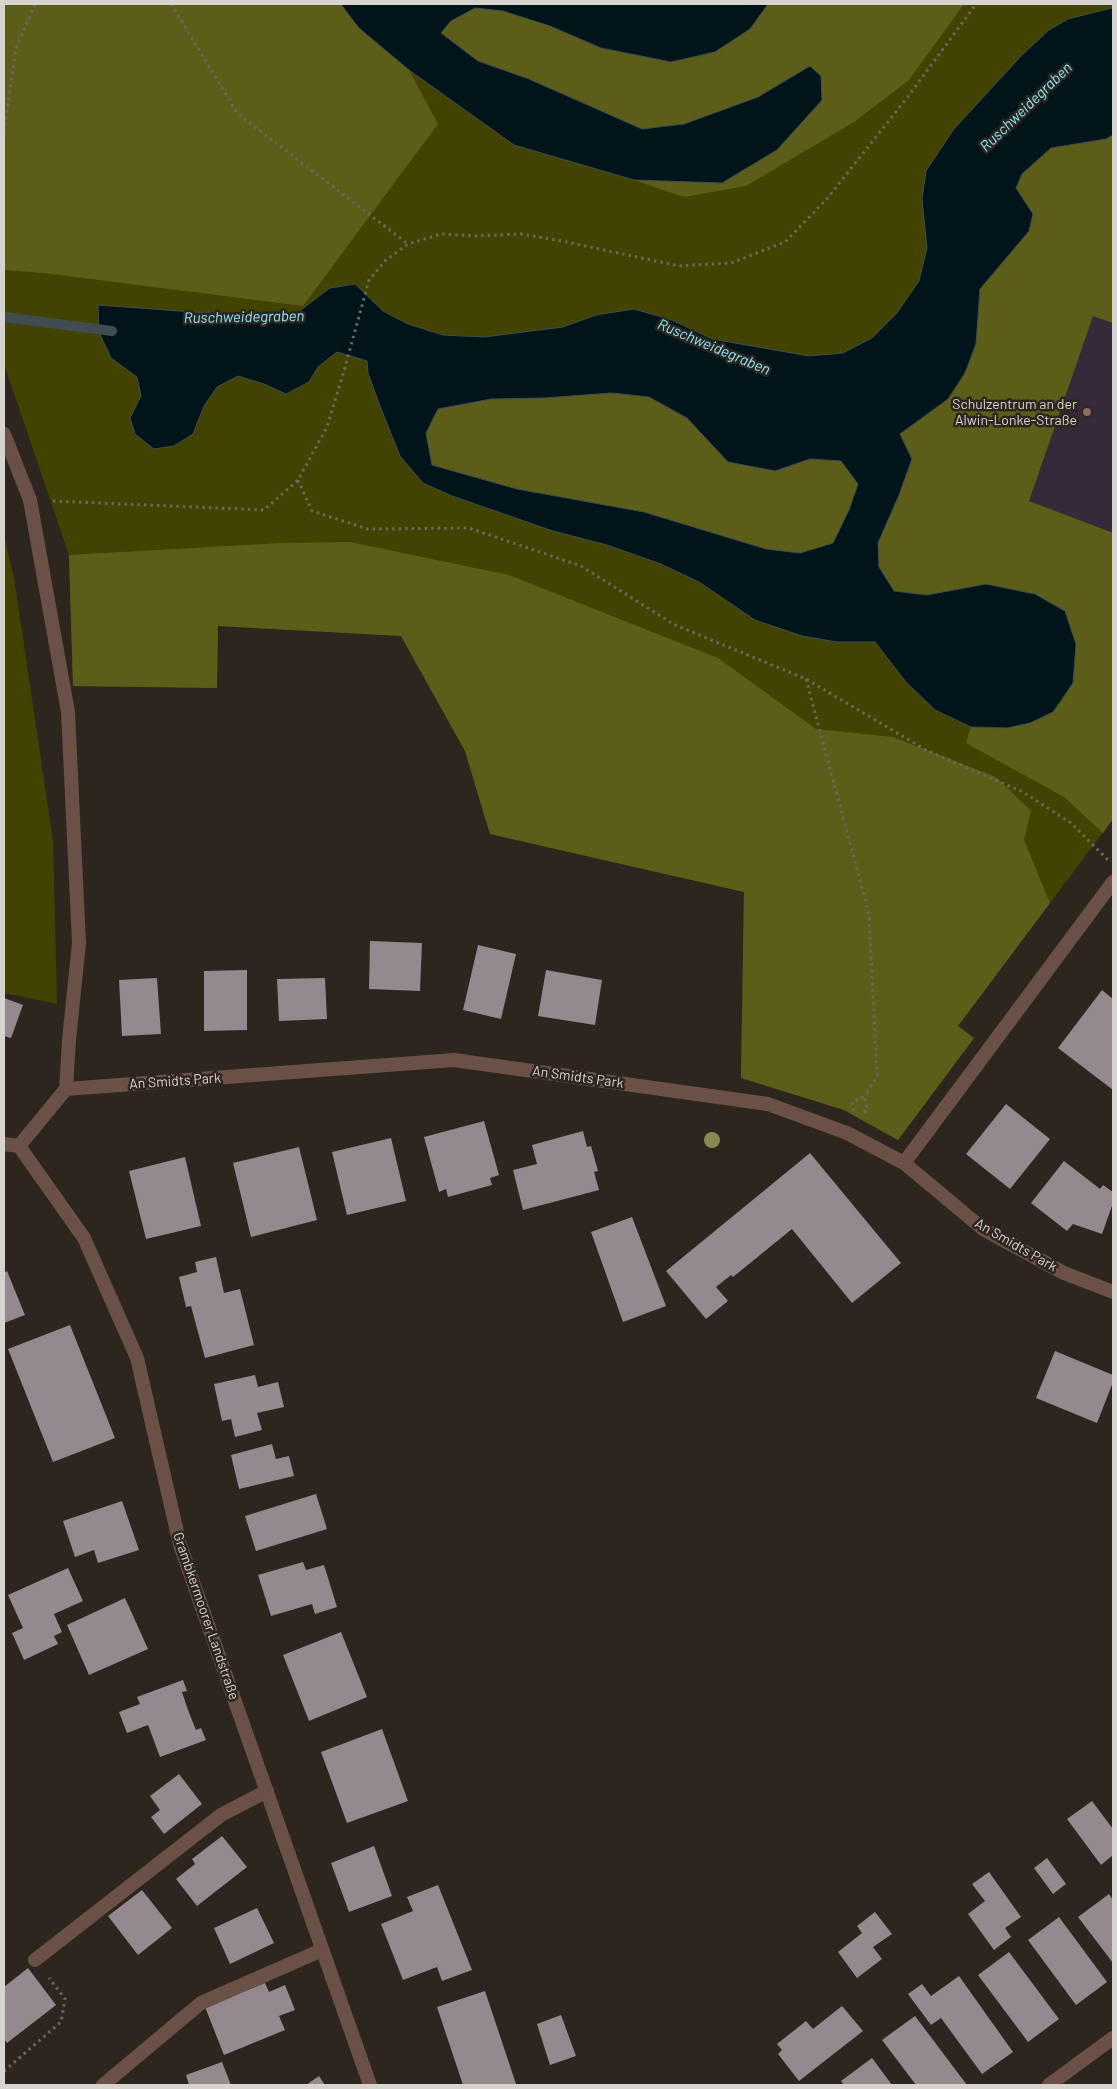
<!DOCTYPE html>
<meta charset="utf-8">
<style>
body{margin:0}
#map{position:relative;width:1117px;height:2089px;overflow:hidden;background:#2c261f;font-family:Barlow,sans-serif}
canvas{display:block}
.frame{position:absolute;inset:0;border:5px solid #d7d3cf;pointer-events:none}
</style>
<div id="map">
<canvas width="1117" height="2089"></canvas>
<div class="frame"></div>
</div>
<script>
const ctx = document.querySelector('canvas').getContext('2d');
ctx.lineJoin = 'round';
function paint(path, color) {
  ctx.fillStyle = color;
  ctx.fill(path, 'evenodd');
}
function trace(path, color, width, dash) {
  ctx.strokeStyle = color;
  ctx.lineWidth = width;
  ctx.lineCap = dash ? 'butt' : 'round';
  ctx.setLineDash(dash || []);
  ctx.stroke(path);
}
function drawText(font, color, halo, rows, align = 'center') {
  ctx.font = font + ' Barlow,sans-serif';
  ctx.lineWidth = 5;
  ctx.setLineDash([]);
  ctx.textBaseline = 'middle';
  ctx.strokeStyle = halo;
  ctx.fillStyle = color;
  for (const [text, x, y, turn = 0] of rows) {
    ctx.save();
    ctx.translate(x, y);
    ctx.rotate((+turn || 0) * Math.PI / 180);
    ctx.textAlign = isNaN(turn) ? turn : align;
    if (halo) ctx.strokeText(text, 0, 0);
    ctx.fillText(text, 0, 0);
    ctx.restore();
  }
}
paint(new Path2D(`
 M 1093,315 L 1113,323 L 1113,533 L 1029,502 Z`), '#342a39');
paint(new Path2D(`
 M 4,4 L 1113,4 L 1113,323 L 1093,316 L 1029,501 L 1113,533 L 1113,819 L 958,1026 L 974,1038 L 898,1140 L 844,1110 L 741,1078 L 744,892 L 490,834 L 465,751 L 401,636 L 218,626 L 217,688 L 73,686 L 69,555 L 4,364 Z
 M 4,535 L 14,578 L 53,841 L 57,1004 L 4,993 Z`), '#434301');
paint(new Path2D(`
 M 4,4 L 341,4 L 359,28 L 409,70 L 438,124 L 303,306 L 44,273 L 4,270 Z
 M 768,4 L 964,4 L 909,80 L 854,122 L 746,186 L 684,197 L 634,180 L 722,183 L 777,149 L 822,101 L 810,66 L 758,97 L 684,124 L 642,129 L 529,79 L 478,61 L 441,33 L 451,21 L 475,8 L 503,11 L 550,26 L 601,48 L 671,62 L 715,52 L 750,29 Z
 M 1113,135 L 1113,323 L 1093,316 L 1029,501 L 1113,533 L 1113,819 L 1103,833 L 1064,797 L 966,743 L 971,727 C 999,728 1028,729 1052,712 C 1060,706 1067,692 1073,683 L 986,584 L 927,595 L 894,591 L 879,567 L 878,543 L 899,495 L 899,434 L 948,399 L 976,343 L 980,289 L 1029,231 L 1033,214 L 1016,188 L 1022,174 L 1051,148 L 1106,139 Z
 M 612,393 L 649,397 L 687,418 L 728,462 L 775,471 L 810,459 L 841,461 L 858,484 L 849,509 L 833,543 L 800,553 L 766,549 L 644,512 L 517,489 L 432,465 L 426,433 L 438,409 L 491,399 L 544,398 Z
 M 350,542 L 509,575 L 718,658 L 816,729 L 893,737 L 996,777 L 1031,811 L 1024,840 L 1050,903 L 958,1026 L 974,1038 L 898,1140 L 844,1110 L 741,1078 L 744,892 L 490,834 L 465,751 L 401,636 L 218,626 L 217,688 L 73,686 L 69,555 L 282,543 Z`), '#5c5d19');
const water = new Path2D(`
 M 341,4 L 768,4 L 750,29 L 715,52 L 671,62 L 601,48 L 550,26 L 503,11 L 475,8 L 451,21 L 441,33 L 478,61 L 529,79 L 642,129 L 684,124 L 758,97 L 810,66 L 821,76 L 822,100 L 777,150 L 722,183 L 634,180 L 514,145 L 409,70 L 359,28 Z
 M 1113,8 L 1113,135 L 1106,139 L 1051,148 L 1022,174 L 1016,188 L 1033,214 L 1029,231 L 980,289 L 976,344 L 965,373 L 948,399 L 900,434 L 912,459 L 899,495 L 878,543 L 879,567 L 894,591 L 927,595 L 986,584 L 1035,594 L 1065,611 L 1076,644 L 1073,683 L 1053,712 L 1030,723 L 1007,728 L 971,727 L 935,710 L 906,682 L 875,642 L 837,642 L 802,636 L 755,620 L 699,582 L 661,564 L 607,545 L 553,531 L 452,496 L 423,483 L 400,456 L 380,406 L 368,373 L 367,361 L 337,352 L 318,367 L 309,382 L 286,394 L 264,384 L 238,376 L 217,387 L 204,406 L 193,434 L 174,446 L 154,449 L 135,434 L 130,418 L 141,396 L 137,377 L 111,358 L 99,332 L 98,305 L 289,319 L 330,288 L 355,284 L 383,311 L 408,324 L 443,335 L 484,337 L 563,327 L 596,315 L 634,309 L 672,320 L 712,339 L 809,356 L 843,353 L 872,338 L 897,313 L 919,281 L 927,248 L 922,199 L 926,171 L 954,129 L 1022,55 L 1049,30 L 1068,19 ZM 612,393 L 649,397 L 687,418 L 728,462 L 775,471 L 810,459 L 841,461 L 858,484 L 849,510 L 833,543 L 800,553 L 766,549 L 644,512 L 517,489 L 432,465 L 426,433 L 438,409 L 491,399 L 544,398 Z`);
paint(water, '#00141a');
trace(water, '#404d50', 1);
trace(new Path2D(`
 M 4,317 L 112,331`), '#404d50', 10);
paint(new Path2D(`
 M 370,941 L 422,943 L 420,991 L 369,989 Z
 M 478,945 L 516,954 L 501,1019 L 463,1010 Z
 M 247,970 L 247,1030 L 204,1031 L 204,971 Z
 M 546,970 L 602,980 L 595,1025 L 538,1016 Z
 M 157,978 L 161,1034 L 122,1036 L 119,980 Z
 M 325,978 L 327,1019 L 279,1021 L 277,979 Z
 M 1102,990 L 1113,999 L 1113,1090 L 1058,1048 Z
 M 4,998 L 23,1005 L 11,1038 L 4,1036 Z
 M 1006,1104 L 1050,1139 L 1010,1189 L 966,1154 Z
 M 484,1121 L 499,1175 L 490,1178 L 492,1185 L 448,1197 L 446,1189 L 439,1192 L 424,1137 Z
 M 583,1131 L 587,1147 L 591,1146 L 598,1171 L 594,1172 L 599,1190 L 523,1210 L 513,1170 L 537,1164 L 532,1145 Z
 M 391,1138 L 406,1201 L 347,1215 L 332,1152 Z
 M 299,1147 L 317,1220 L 251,1237 L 233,1163 Z
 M 810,1153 L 901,1263 L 852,1303 L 792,1229 L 733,1277 L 731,1275 L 716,1287 L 728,1301 L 706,1319 L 666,1271 Z
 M 185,1157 L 201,1226 L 146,1239 L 129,1171 Z
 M 1064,1161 L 1100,1189 L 1103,1185 L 1113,1192 L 1113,1203 L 1102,1234 L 1073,1224 L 1067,1231 L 1031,1203 Z
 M 632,1217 L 666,1306 L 623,1322 L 591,1232 Z
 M 216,1257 L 224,1293 L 240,1289 L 254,1345 L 205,1358 L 191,1306 L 186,1307 L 179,1277 L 197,1272 L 195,1262 Z
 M 7,1271 L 25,1315 L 4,1323 L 4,1273 Z
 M 70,1325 L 115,1438 L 53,1462 L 8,1349 Z
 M 1055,1351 L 1113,1375 L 1113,1382 L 1097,1423 L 1036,1398 Z
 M 255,1375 L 258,1387 L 278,1382 L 284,1407 L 257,1413 L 262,1430 L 235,1437 L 231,1419 L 222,1421 L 214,1384 Z
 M 272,1444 L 276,1459 L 289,1456 L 294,1476 L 239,1489 L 231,1455 Z
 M 316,1494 L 327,1529 L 256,1551 L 245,1516 Z
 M 122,1501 L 139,1550 L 98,1563 L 94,1550 L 75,1557 L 63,1521 Z
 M 303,1562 L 306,1570 L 324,1565 L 337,1607 L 315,1614 L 312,1604 L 271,1616 L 258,1575 Z
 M 68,1568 L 83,1601 L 54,1614 L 62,1632 L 54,1636 L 58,1644 L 24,1660 L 12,1633 L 23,1628 L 8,1595 Z
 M 125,1598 L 148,1649 L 89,1675 L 67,1625 Z
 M 341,1632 L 367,1697 L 309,1721 L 283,1655 Z
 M 183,1680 L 187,1691 L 182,1692 L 188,1710 L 196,1730 L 201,1728 L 206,1740 L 160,1757 L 148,1725 L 127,1733 L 119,1712 L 140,1704 L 137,1697 Z
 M 382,1729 L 408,1801 L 347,1823 L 321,1752 Z
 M 179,1774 L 202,1804 L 164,1834 L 151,1817 L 160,1810 L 150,1796 Z
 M 1092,1801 L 1113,1829 L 1113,1855 L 1101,1865 L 1067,1819 Z
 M 222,1836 L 247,1867 L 197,1906 L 176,1879 L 195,1864 L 192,1859 Z
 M 374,1846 L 392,1896 L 349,1912 L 331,1863 Z
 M 1047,1858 L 1066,1884 L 1053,1894 L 1034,1868 Z
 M 989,1872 L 1021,1917 L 1005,1928 L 1011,1937 L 994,1950 L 968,1914 L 985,1901 L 972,1884 Z
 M 438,1885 L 472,1970 L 442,1981 L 437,1967 L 403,1980 L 381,1924 L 413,1911 L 407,1897 Z
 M 142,1890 L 172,1928 L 138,1955 L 108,1916 Z
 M 1109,1894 L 1113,1900 L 1113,1963 L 1078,1917 Z
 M 257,1908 L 274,1943 L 230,1964 L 214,1928 Z
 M 875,1912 L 892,1934 L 873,1947 L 882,1959 L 857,1978 L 838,1952 L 862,1933 L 857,1926 Z
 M 1059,1917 L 1107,1982 L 1076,2005 L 1028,1940 Z
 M 1009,1952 L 1059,2019 L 1028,2042 L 978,1975 Z
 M 28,1968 L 56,2005 L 7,2043 L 4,2039 L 4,1987 Z
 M 959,1976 L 1013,2052 L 982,2074 L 941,2018 L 931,2025 L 908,1994 L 922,1984 L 931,1996 Z
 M 265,1983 L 269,1992 L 285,1985 L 295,2010 L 279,2016 L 285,2030 L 224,2055 L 205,2007 Z
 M 485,1991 L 516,2084 L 511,2085 L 463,2085 L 437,2007 Z
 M 842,2006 L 863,2031 L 799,2081 L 778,2054 L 782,2050 L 777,2044 L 806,2021 L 813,2029 Z
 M 561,2015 L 576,2056 L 550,2065 L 537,2024 Z
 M 915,2016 L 967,2085 L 916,2085 L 882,2040 Z
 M 872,2058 L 892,2085 L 844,2085 L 841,2081 Z
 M 222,2062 L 231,2085 L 189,2085 L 186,2075 Z
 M 319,2076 L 325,2085 L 306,2085 Z`), '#93898e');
trace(new Path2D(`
 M 171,4 L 238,114 L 408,244
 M 4,132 L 16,49 L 35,4
 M 298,480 L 312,511 L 368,529 L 469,528 L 581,566 L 675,625 L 806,679 L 926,750 L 1023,792 L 1071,823 L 1108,860
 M 53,501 L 264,510 L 298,480 L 327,427 L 344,371 L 369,280 L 386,260 L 408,244 L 441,234 L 475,236 L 521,234 L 562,241 L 679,266 L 731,263 L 785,242 L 826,200 L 910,94 L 976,4
 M 806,679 L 869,914 L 877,1076 L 865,1096
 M 854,1111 L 852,1102 L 865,1096 L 867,1110 L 862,1113
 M 4,2071 L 61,2022 L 65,1999 L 49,1978`), '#6b6660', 3, [2.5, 4]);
trace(new Path2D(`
 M 4,434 L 30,500 L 68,712 L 79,943 L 69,1040 L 66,1089
 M 904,1163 L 1113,882
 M 35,1960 L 221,1815 L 267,1791
 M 103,2085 L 201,2003 L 322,1950`), '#6b5047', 14);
trace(new Path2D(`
 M 4,1144 L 19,1146 L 84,1238 L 137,1358 L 180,1545 L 370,2085
 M 19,1146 L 66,1089 L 454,1060 L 768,1104 L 847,1133 L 904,1163 L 983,1229 L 1064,1273 L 1113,1292
 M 1049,2085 L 1113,2038`), '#6b5047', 14);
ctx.fillStyle = '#8a8851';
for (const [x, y] of [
 [712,1140]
]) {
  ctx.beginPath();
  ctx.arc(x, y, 8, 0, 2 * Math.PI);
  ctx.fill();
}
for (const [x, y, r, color] of [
 [1087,412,5,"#8d6e63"]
]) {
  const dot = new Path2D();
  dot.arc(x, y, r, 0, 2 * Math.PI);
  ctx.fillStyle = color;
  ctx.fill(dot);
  trace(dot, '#2c261f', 2);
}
drawText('14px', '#d7d3cf', '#2c261f', [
 ["Schulzentrum an der",1077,404],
 ["Alwin-Lonke-Straße",1077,420]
], 'right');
drawText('14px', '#d7d3cf', '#2c261f', [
 ["An Smidts Park",578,1077,8],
 ["An Smidts Park",175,1081,-4],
 ["An Smidts Park",1016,1245,30],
 ["Grambkermoorer Landstraße",206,1616,71]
]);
drawText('italic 15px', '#89e7fe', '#2c261f', [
 ["Ruschweidegraben",1026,107,-44],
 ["Ruschweidegraben",244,317,-1],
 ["Ruschweidegraben",714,347,23]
]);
</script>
